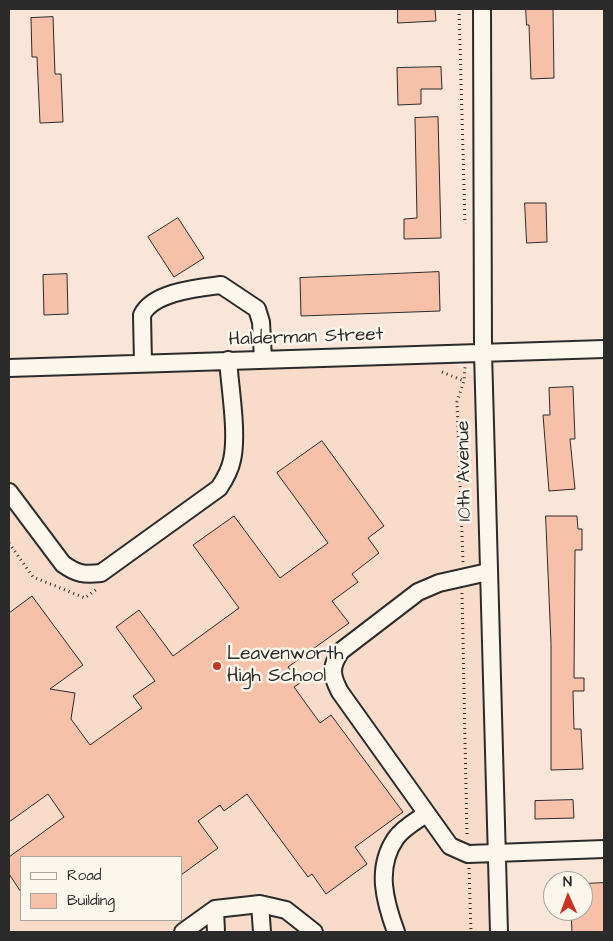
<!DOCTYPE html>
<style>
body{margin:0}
#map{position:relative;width:613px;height:941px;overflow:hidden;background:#fae6d8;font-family:"Architects Daughter",sans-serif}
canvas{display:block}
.frame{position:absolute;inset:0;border:10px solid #2b2b2b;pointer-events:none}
.legend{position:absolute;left:20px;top:856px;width:162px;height:65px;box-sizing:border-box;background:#fbf7ec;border:1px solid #a8a59f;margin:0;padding:6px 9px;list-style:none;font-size:15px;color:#2b2b2b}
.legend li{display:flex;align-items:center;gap:10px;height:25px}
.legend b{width:25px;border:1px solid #a8a59f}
.north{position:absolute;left:543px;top:871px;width:50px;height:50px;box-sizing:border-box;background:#fbf7ec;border:1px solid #a8a59f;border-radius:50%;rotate:358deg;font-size:14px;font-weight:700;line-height:20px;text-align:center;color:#2b2b2b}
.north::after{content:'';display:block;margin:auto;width:18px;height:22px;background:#c8321e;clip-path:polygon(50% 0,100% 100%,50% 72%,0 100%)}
</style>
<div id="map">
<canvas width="613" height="941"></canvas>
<div class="frame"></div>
<ul class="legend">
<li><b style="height:6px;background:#fbf7ec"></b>Road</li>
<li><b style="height:14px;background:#f6c0a9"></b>Building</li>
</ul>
<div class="north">N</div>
</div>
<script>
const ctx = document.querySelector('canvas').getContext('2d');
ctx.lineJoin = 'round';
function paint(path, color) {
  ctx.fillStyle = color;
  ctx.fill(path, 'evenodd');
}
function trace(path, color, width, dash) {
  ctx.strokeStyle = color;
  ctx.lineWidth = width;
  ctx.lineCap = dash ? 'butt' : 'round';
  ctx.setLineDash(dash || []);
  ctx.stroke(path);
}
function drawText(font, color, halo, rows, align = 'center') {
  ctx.font = font + ' "Architects Daughter",sans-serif';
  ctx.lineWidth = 5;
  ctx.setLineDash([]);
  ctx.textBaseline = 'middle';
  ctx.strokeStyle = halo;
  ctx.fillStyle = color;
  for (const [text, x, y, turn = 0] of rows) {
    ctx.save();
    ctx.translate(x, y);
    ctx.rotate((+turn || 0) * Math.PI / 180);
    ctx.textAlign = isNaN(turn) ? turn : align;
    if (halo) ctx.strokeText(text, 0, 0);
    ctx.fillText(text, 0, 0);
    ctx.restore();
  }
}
paint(new Path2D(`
 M 228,360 L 452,363 L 475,377 L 478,574 L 499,932 L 9,932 L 9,368 ZM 21,857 L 181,857 L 181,920 L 21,920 Z`), '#f9dbca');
const building = new Path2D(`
 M 398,9 L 435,9 L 436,21 L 398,23 Z
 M 526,9 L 553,9 L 554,78 L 531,79 L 529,25 L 527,25 Z
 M 53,17 L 55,74 L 61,74 L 63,122 L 40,123 L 37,57 L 32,57 L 31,18 Z
 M 441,67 L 442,89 L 421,89 L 421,104 L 398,105 L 397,68 Z
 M 438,117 L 441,238 L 404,239 L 404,219 L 417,218 L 415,118 Z
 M 525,203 L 546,203 L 547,242 L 527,243 Z
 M 178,218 L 204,258 L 174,277 L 148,237 Z
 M 439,272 L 440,311 L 301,316 L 300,278 Z
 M 67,274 L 68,314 L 44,315 L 43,275 Z
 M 573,387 L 575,439 L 570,439 L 575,489 L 549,491 L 543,415 L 550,415 L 549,388 Z
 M 322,441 L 384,526 L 368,538 L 379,553 L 352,574 L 358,582 L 332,601 L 349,623 L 288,667 L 300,683 L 294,687 L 320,723 L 331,715 L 403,812 L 355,847 L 367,864 L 326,894 L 312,874 L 308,877 L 247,794 L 224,811 L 220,805 L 198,821 L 218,848 L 181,875 L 181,857 L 21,857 L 21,892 L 9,874 L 9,857 L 64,817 L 48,794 L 9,822 L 9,613 L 32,596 L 83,665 L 50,689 L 75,693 L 71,719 L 90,745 L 142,708 L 133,696 L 155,681 L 116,627 L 139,610 L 173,656 L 239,608 L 193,545 L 234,516 L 280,578 L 328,543 L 277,473 Z
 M 546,516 L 577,516 L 578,529 L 582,529 L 582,550 L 575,550 L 574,678 L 584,678 L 584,691 L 573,691 L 574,729 L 581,729 L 583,769 L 551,770 L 551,644 Z
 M 573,800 L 574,818 L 535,819 L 535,801 Z
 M 604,883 L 604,932 L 572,932 L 571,911 L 583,911 L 583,884 Z`);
paint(building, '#f6c0a9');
trace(building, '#2b2b2b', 1);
const minor = new Path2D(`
 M 482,9 L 483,352 L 499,932
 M 143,363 L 142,315 C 153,292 198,288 221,285 L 257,309 L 261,322 L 263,359
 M 9,368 L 604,349
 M 9,492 L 63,564 C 77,574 84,575 101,573 L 219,488 C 225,479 230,470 232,460 C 238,434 230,388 228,360
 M 488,572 L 439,583 L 418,592 L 341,651 C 330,667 331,675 340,692 L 450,846 L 468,854 L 604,849
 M 260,904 L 262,932
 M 215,909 L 216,932
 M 183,932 L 215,909 L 260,904 L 286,910 L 314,932
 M 396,932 C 385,902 375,868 396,838 C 403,828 416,821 426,814`);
trace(minor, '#2b2b2b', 20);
trace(new Path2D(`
 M 459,9 L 465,224
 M 442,372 L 464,381
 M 9,543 L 33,577 L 85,598 L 97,589
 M 463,562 L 457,402 L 464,381 L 465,367
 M 462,593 L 467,837
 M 469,868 L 471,932`), '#2b2b2b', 3, [1, 4]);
trace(minor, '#fbf7ec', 16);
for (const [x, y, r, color] of [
 [217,666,5,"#c8321e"]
]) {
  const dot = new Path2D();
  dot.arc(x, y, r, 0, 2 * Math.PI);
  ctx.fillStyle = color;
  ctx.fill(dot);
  trace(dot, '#fbf7ec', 2);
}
drawText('19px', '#2b2b2b', '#fbf7ec', [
 ["Halderman Street",306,338,-2],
 ["10th Avenue",465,471,-91]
]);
drawText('19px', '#2b2b2b', '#fbf7ec', [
 ["Leavenworth",227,655],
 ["High School",227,677]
], 'left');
</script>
